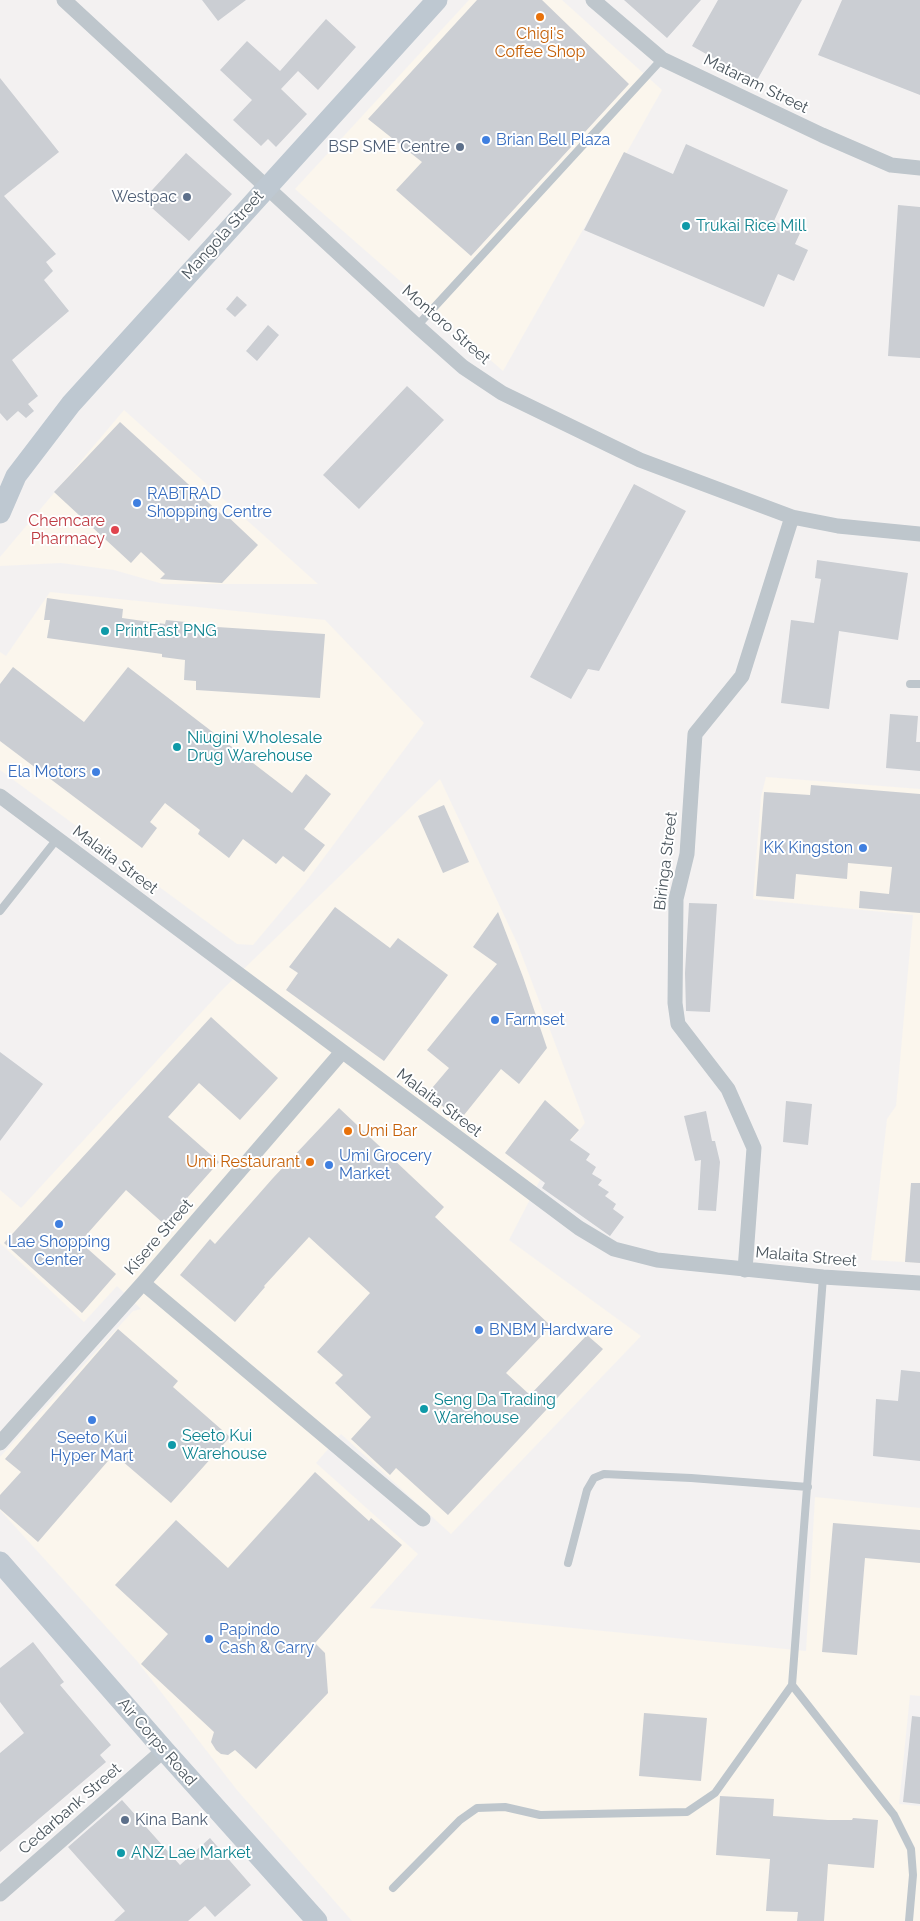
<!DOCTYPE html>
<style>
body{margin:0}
canvas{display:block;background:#f3f1f1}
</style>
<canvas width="920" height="1921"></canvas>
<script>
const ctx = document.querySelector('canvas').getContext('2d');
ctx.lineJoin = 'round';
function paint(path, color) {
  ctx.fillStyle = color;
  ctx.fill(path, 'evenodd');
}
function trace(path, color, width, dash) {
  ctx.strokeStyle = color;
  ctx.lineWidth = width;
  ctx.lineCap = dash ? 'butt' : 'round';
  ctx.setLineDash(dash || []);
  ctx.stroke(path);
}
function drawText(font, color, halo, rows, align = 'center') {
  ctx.font = font + ' Raleway,sans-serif';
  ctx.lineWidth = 4;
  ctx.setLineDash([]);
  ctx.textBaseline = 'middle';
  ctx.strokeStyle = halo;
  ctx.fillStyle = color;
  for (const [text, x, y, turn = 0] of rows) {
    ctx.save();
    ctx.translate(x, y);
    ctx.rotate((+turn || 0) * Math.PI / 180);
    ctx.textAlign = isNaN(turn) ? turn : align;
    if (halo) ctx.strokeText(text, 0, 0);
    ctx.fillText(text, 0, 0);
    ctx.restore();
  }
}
paint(new Path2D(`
 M 469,0 L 562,0 L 662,90 L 503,371 L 295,189 Z
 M 124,410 L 318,584 L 163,584 L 114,570 L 61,563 L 0,566 L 0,557 Z
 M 50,592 L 325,620 L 424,723 L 305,883 L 253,945 L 237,944 L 0,770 L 0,652 L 6,656 Z
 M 766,777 L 920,789 L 920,1263 L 871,1260 L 887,1119 L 896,1106 L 913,915 L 753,899 L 761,797 Z
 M 440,779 L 518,945 L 585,1123 L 540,1180 L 509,1240 L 641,1336 L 451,1534 L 341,1434 L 316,1463 L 418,1554 L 370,1608 L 806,1651 L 815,1497 L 920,1508 L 920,1696 L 910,1695 L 899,1804 L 920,1806 L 920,1921 L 352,1921 L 237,1790 L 137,1661 L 0,1510 L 0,1457 L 133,1311 L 141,1309 L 117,1286 L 84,1322 L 0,1243 L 0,1190 L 21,1208 L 222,990 Z`), '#fbf6ed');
paint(new Path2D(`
 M 202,0 L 246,0 L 218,21 Z
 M 477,0 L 542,0 L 629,84 L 471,256 L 396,190 L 422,162 L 368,119 Z
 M 624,0 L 701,0 L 667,38 Z
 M 718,0 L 802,0 L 756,82 L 692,46 Z
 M 842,0 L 920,0 L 920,95 L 818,55 Z
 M 326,19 L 356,47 L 318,90 L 298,71 L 281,89 L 307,114 L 276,147 L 268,139 L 261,146 L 233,120 L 252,100 L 220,70 L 247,41 L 280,71 Z
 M 0,78 L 59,152 L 4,196 L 56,254 L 46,262 L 53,271 L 44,280 L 69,311 L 12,360 L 38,396 L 28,404 L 34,411 L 26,418 L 18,411 L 7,421 L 0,413 Z
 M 686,144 L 788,190 L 774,221 L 800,233 L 795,244 L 808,250 L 794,281 L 778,274 L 764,307 L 584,230 L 624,152 L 673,174 Z
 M 186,153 L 232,194 L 189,241 L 143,200 Z
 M 898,205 L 920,207 L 920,358 L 888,356 Z
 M 237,296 L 247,305 L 235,317 L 226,309 Z
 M 268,325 L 279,335 L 257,361 L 246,351 Z
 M 407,386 L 444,420 L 359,509 L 323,475 Z
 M 120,422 L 221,514 L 223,512 L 258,545 L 222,583 L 160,579 L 165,574 L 141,552 L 131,563 L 54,492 Z
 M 634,484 L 686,511 L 599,671 L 588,669 L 571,699 L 530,677 Z
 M 817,560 L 908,573 L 898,640 L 839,631 L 829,709 L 781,703 L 791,620 L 814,623 L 821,579 L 815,578 Z
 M 47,598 L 123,609 L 122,618 L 165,624 L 166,620 L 186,622 L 186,625 L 325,634 L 320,698 L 196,690 L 196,681 L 184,680 L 185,660 L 162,657 L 162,654 L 47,638 L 50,620 L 44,620 Z
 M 13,667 L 84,722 L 128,667 L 292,793 L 306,774 L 331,794 L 304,829 L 325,845 L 304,872 L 283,856 L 276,864 L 243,839 L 229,858 L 198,834 L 200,830 L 165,803 L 150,822 L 157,828 L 142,848 L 0,741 L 0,684 Z
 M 890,714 L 918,716 L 916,742 L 920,742 L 920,771 L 886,768 Z
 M 811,785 L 920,794 L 920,913 L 859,908 L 860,891 L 889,894 L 892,867 L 848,863 L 847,879 L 796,874 L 794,899 L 756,896 L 764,792 L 810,795 Z
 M 444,805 L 469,862 L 443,873 L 418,816 Z
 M 689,903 L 717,904 L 710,1012 L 686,1011 L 685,973 Z
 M 335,907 L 390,948 L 398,938 L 448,975 L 384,1061 L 286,990 L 298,973 L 289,967 Z
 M 498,912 L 523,977 L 547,1048 L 519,1084 L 501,1069 L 460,1120 L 427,1094 L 449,1068 L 427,1050 L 497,964 L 473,947 Z
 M 211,1017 L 278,1078 L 240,1120 L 199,1083 L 168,1117 L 219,1162 L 164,1224 L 126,1190 L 80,1242 L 116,1274 L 82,1313 L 4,1243 Z
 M 0,1052 L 43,1084 L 0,1141 Z
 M 545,1100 L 579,1130 L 570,1140 L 590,1154 L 586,1160 L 596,1167 L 592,1174 L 602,1180 L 598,1185 L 609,1192 L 605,1196 L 616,1204 L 613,1209 L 624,1217 L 610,1236 L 542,1188 L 545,1183 L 505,1153 Z
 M 786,1101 L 812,1104 L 808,1145 L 783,1142 Z
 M 339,1108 L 444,1207 L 435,1217 L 551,1326 L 506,1373 L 530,1395 L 587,1335 L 603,1349 L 448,1515 L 396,1468 L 390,1475 L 351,1439 L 371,1417 L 335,1383 L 343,1375 L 317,1352 L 370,1293 L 309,1237 L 264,1286 L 265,1287 L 235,1322 L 180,1275 L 210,1239 L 215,1244 L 273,1178 Z
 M 706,1111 L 712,1141 L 715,1141 L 720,1162 L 716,1211 L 698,1210 L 701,1160 L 695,1161 L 684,1116 Z
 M 911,1183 L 920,1183 L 920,1263 L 905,1262 Z
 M 118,1329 L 178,1381 L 173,1387 L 230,1437 L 171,1503 L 114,1454 L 38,1542 L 0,1509 L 0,1495 L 21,1472 L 5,1459 Z
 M 901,1370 L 920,1372 L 920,1461 L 873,1456 L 876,1399 L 898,1401 Z
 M 315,1472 L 369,1521 L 371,1518 L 402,1545 L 315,1643 L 325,1653 L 328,1693 L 256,1769 L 235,1750 L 228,1755 L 221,1754 L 216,1750 L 211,1742 L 214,1732 L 141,1664 L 168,1634 L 115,1585 L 176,1520 L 228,1568 Z
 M 833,1523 L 920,1530 L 920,1563 L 865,1558 L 857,1655 L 822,1652 Z
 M 33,1642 L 64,1682 L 60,1685 L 111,1745 L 100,1755 L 106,1762 L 0,1852 L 0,1753 L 24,1733 L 0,1702 L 0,1668 Z
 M 644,1713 L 707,1718 L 701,1781 L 639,1776 Z
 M 912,1716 L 920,1717 L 920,1804 L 903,1802 Z
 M 720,1796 L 774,1799 L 773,1816 L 828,1820 L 852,1820 L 853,1818 L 878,1820 L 874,1868 L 828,1864 L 824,1921 L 797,1921 L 798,1912 L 766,1911 L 770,1859 L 716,1855 Z
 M 122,1800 L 180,1865 L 210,1838 L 251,1885 L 215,1917 L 205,1906 L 188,1921 L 114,1921 L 125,1911 L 68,1847 Z`), '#cbced3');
trace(new Path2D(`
 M 417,326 L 662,59
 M 910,684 L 920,684
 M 0,911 L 57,839
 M 568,1563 L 587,1490 L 594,1478 L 604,1474 L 691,1478 L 808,1487
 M 792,1685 L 894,1815 L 911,1849 L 913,1875 L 909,1921
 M 393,1888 L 460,1820 L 477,1808 L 505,1807 L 540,1815 L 687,1812 L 715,1793 L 792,1685 L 823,1277`), '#bec6cc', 8);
trace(new Path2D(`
 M 64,0 L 417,326 L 463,367 L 502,393 L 640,460 L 792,517 L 838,526 L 920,534
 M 593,0 L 662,59 L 822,135 L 891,165 L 920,168
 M 0,796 L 579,1228 L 614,1249 L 657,1260 L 823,1277 L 920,1283
 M 745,1270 L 754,1148 L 728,1089 L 678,1024 L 675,1003 L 676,899 L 687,854 L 695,734 L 742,676 L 792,517
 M 143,1283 L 423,1519
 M 0,1443 L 143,1283 L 342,1052
 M 0,1894 L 164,1750`), '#bec6cc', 15);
trace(new Path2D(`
 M 0,513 L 16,476 L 71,404 L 437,0
 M 0,1562 L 164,1750 L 317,1921`), '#bec8d1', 21);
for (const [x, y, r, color] of [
 [540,17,5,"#e8710a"],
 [486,140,5,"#3f7fe0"],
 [460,147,5,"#5c6f8a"],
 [187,197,5,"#5c6f8a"],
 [686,226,5,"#0f9aa8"],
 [137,503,5,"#3f7fe0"],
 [115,530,5,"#e0444e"],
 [105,631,5,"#0f9aa8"],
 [177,747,5,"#0f9aa8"],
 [96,772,5,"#3f7fe0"],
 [863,848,5,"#3f7fe0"],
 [495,1020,5,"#3f7fe0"],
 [348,1131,5,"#e8710a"],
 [310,1162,5,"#e8710a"],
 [329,1165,5,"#3f7fe0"],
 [59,1224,5,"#3f7fe0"],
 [479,1330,5,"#3f7fe0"],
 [424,1409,5,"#0f9aa8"],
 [92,1420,5,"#3f7fe0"],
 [172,1445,5,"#0f9aa8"],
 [209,1639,5,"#3f7fe0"],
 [125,1820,5,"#5c6f8a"],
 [121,1853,5,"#0f9aa8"]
]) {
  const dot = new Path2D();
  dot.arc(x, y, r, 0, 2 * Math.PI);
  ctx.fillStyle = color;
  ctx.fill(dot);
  trace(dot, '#fff', 2);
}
drawText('16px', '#c56008', '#fff', [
 ["Chigi's",540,34],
 ["Coffee Shop",540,52],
 ["Umi Bar",358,1131,"left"],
 ["Umi Restaurant",300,1162,"right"]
]);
drawText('16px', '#4a555d', '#fff', [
 ["Mataram Street",756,84,26],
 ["Mangola Street",223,235,-48],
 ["Montoro Street",446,325,41],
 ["Malaita Street",115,860,37],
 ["Biringa Street",666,861,-83],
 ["Malaita Street",439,1103,37],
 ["Kisere Street",159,1237,-49],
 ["Malaita Street",806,1257,5],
 ["Air Corps Road",157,1742,49],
 ["Cedarbank Street",70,1809,-41]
]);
drawText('16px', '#366cbe', '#fff', [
 ["Brian Bell Plaza",496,140],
 ["RABTRAD",147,494],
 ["Shopping Centre",147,512],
 ["Ela Motors",86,772,"right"],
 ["KK Kingston",853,848,"right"],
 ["Farmset",505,1020],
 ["Umi Grocery",339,1156],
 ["Market",339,1174],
 ["Lae Shopping",59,1242,"center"],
 ["Center",59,1260,"center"],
 ["BNBM Hardware",489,1330],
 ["Seeto Kui",92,1438,"center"],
 ["Hyper Mart",92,1456,"center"],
 ["Papindo",219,1630],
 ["Cash & Carry",219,1648]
], 'left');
drawText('16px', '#4e5e75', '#fff', [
 ["BSP SME Centre",450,147],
 ["Westpac",177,197],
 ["Kina Bank",135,1820,"left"]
], 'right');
drawText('16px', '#0d838f', '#fff', [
 ["Trukai Rice Mill",696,226],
 ["PrintFast PNG",115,631],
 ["Niugini Wholesale",187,738],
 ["Drug Warehouse",187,756],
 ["Seng Da Trading",434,1400],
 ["Warehouse",434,1418],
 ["Seeto Kui",182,1436],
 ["Warehouse",182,1454],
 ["ANZ Lae Market",131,1853]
], 'left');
drawText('16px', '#be3a42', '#fff', [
 ["Chemcare",105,521],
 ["Pharmacy",105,539]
], 'right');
</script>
